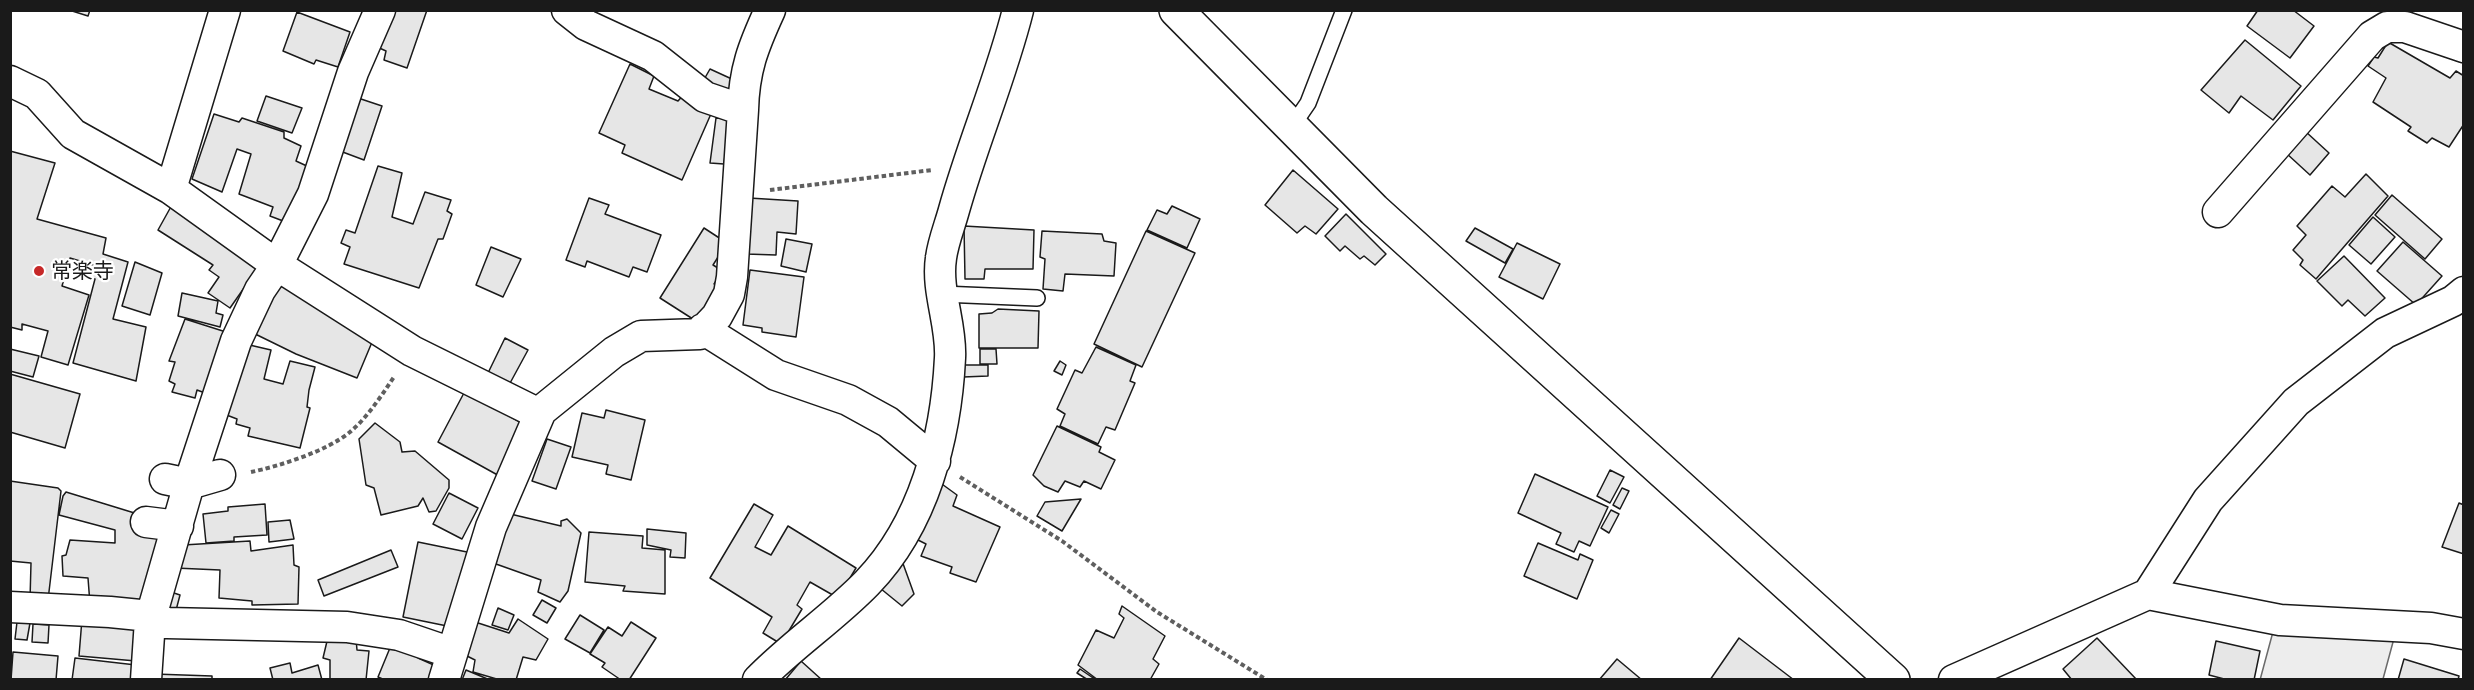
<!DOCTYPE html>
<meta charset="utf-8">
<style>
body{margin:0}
#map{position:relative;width:2474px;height:690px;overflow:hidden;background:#fff;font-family:"Golos Text",sans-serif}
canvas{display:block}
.frame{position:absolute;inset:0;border:12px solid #1a1a1a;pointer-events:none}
</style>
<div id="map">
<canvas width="2474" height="690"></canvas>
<div class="frame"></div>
</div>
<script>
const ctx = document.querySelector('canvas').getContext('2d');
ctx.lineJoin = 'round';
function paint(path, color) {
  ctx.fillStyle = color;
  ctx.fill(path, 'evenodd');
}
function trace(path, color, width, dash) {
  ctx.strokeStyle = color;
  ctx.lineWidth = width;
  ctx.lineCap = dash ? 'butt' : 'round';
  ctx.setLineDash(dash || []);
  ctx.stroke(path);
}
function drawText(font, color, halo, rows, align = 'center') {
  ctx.font = font + ' "Golos Text","Noto Sans JP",sans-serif';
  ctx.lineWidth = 4.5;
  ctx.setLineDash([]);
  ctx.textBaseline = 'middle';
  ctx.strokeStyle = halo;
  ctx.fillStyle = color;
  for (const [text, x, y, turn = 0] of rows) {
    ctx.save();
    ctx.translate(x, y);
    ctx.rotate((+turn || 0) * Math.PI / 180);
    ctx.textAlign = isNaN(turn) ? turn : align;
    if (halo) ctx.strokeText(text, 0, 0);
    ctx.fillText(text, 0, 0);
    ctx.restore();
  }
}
const parking = new Path2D(`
 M 2274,628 L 2396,631 L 2383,679 L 2260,680 Z`);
paint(parking, '#ededed');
trace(parking, '#6a6a6a', 1.5);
const building = new Path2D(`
 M 69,10 L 90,10 L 88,16 Z
 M 388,10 L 427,10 L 407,68 L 384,60 L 386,51 L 375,46 Z
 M 2258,10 L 2293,10 L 2314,26 L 2290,58 L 2247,26 Z
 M 297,12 L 350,32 L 338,67 L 316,60 L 314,64 L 283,51 Z
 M 2245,40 L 2301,86 L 2273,120 L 2241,96 L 2229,113 L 2201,90 Z
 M 2388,42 L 2450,78 L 2456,71 L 2464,76 L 2464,124 L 2449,147 L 2432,138 L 2427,143 L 2408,131 L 2411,127 L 2373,102 L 2386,78 L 2368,66 L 2374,57 L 2378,58 Z
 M 630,64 L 654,76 L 649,89 L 678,101 L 685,93 L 714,107 L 682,180 L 622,153 L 625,145 L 599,133 Z
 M 710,69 L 734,80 L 727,95 L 702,83 Z
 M 266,96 L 302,108 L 292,133 L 257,121 Z
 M 358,98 L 382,106 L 364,160 L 340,151 Z
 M 214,114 L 239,122 L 242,118 L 284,132 L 284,138 L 301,146 L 296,161 L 309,167 L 291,224 L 270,216 L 273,207 L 239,194 L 251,154 L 237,149 L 222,192 L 192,179 Z
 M 716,118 L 729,119 L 724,164 L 710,163 Z
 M 2305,131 L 2329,153 L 2310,175 L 2286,153 Z
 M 10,151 L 55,163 L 37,219 L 106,238 L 103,254 L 128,262 L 113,319 L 146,327 L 136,381 L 73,363 L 95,279 L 91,278 L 93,265 L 70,258 L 62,286 L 89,295 L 68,365 L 41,357 L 48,331 L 22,324 L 22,330 L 10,327 Z
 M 378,166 L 402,173 L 392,217 L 413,224 L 425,192 L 451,200 L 447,211 L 452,214 L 443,239 L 438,239 L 419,288 L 344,264 L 350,247 L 341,243 L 346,230 L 355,233 Z
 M 1293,170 L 1338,209 L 1316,234 L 1305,226 L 1297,233 L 1265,205 Z
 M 2366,174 L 2388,196 L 2316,279 L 2300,265 L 2303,260 L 2293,250 L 2306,235 L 2297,226 L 2332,186 L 2345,197 Z
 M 2392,195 L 2442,239 L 2425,259 L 2375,215 Z
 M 589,198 L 609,205 L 605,214 L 661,235 L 647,272 L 633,267 L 629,277 L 587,261 L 585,267 L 566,260 Z
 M 749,198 L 798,201 L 796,234 L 777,232 L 776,255 L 746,254 Z
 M 173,203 L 258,268 L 230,308 L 208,293 L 219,277 L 209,270 L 213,265 L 158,230 Z
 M 1172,206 L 1200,219 L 1187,248 L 1147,230 L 1157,210 L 1167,214 Z
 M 1346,214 L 1386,254 L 1375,265 L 1364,256 L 1360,259 L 1345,246 L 1340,251 L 1325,236 Z
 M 2373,217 L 2395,237 L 2371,264 L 2349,245 Z
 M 964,226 L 1034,230 L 1033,269 L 985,269 L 984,279 L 965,279 Z
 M 704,228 L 727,243 L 713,265 L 723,271 L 714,284 L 718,287 L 696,321 L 660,298 Z
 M 1475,228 L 1513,249 L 1505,263 L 1466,241 Z
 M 1042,231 L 1102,234 L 1104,241 L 1116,243 L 1114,276 L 1065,274 L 1063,291 L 1043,289 L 1045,259 L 1040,257 Z
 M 1146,231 L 1195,253 L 1142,367 L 1094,344 Z
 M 786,239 L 812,244 L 806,272 L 781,266 Z
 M 2403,242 L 2442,276 L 2416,305 L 2377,271 Z
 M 1517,243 L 1560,264 L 1543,299 L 1499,277 Z
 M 491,247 L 521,259 L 503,297 L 476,285 Z
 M 2344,256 L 2385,298 L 2365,316 L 2348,300 L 2342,306 L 2317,281 Z
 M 135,262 L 162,273 L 150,315 L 122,306 Z
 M 750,270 L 804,277 L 796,337 L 762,332 L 762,328 L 743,325 Z
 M 279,276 L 375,335 L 357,378 L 296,354 L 247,330 Z
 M 182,293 L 218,301 L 216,313 L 223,315 L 220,327 L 178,316 Z
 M 998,309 L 1039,311 L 1038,348 L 979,348 L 979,314 L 992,313 Z
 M 185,319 L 226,332 L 205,393 L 197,390 L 195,398 L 172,392 L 175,384 L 169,381 L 175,362 L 169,361 Z
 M 505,338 L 528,350 L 509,385 L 488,373 Z
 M 241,343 L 271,350 L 264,379 L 283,384 L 290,361 L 315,367 L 309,390 L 307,407 L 310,408 L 300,448 L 248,436 L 250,428 L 236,424 L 237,419 L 224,414 Z
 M 1096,347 L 1136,365 L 1130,381 L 1135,383 L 1115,430 L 1106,427 L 1098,444 L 1060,426 L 1065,414 L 1057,409 L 1075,370 L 1082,373 Z
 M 10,349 L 39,356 L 33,377 L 10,371 Z
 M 980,349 L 996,349 L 997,364 L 980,364 Z
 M 1060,361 L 1066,365 L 1062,375 L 1054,371 Z
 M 964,365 L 988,365 L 988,376 L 963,377 Z
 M 10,374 L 80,394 L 65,448 L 10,432 Z
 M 465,391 L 527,426 L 503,478 L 438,442 Z
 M 606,410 L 645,420 L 631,480 L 606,474 L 608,465 L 572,457 L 582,413 L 604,418 Z
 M 375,423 L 400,442 L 402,452 L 415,451 L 449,480 L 449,488 L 436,511 L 429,512 L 423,498 L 418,506 L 381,515 L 374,488 L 366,485 L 359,439 Z
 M 1057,426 L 1101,447 L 1099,452 L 1115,460 L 1101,489 L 1084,481 L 1080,487 L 1065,481 L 1058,492 L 1044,486 L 1033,475 Z
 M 547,439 L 571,447 L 556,489 L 532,481 Z
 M 1610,470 L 1624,477 L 1610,503 L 1597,496 Z
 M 1535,474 L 1608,507 L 1590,546 L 1579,541 L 1574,552 L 1556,544 L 1561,533 L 1518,513 Z
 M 935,479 L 957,495 L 953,506 L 1000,527 L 976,582 L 950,573 L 952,567 L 921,556 L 926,544 L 914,538 Z
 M 10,481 L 58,488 L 61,491 L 48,600 L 30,600 L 31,563 L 10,561 Z
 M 1622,488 L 1629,491 L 1620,509 L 1613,505 Z
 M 66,492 L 141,515 L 165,535 L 146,608 L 90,604 L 88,578 L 63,576 L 62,556 L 66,555 L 70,540 L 115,543 L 115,530 L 59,515 L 63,496 Z
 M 449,493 L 478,508 L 462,539 L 433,524 Z
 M 1081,499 L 1062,531 L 1037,516 L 1045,502 Z
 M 2459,503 L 2464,505 L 2464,554 L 2442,547 Z
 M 265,504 L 267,535 L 234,537 L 234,541 L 206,543 L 203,514 L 228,511 L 228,507 Z
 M 754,504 L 773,515 L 755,547 L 771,555 L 788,526 L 856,568 L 838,598 L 810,582 L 797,605 L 802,609 L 781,644 L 763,633 L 772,617 L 710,578 Z
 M 1611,510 L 1619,514 L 1609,533 L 1601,528 Z
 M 506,513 L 561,526 L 561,521 L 567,519 L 581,533 L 568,591 L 560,602 L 538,592 L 541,580 L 496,564 Z
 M 290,520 L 294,539 L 269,542 L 268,522 Z
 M 647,529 L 686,533 L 685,558 L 670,557 L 671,550 L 647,545 Z
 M 589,532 L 643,536 L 642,548 L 665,550 L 665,594 L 623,591 L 625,586 L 585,582 Z
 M 250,541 L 251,551 L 293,545 L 294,565 L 299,567 L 298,604 L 252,605 L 252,601 L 219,598 L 220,570 L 175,568 L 183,545 Z
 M 418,542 L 467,552 L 452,627 L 403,617 Z
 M 1538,543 L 1578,560 L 1580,554 L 1593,560 L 1577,599 L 1524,576 Z
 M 391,550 L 398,567 L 324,596 L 318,580 Z
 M 901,558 L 914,594 L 902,606 L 875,584 Z
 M 168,591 L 180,595 L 174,618 L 162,614 Z
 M 542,600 L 556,608 L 547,623 L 533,615 Z
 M 1122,606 L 1165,636 L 1153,659 L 1159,664 L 1150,680 L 1098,680 L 1078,665 L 1096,630 L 1114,638 L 1124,618 L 1119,614 Z
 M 498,608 L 514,615 L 508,630 L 492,625 Z
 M 580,615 L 604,630 L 590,653 L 565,639 Z
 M 82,619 L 139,624 L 136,661 L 79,656 Z
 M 518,619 L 548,639 L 536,660 L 523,657 L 516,680 L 500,680 L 473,672 L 475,660 L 467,656 L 472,621 L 509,633 Z
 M 17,622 L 30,623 L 27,640 L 15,639 Z
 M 631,622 L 656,638 L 629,680 L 621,680 L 602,667 L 605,663 L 590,654 L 608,627 L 622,636 Z
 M 33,624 L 49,625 L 48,643 L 32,642 Z
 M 328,637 L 356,639 L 357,650 L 369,651 L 366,680 L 330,680 L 330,660 L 323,658 Z
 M 1739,638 L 1794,680 L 1710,680 Z
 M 2097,638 L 2137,680 L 2072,680 L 2063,669 Z
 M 2216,641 L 2260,651 L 2254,680 L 2228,680 L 2209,675 Z
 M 392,643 L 419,653 L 418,658 L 436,666 L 431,680 L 385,680 L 378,677 Z
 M 13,652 L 58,656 L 56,680 L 11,680 Z
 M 75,658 L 136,665 L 135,680 L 72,680 Z
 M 1617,659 L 1642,680 L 1599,680 Z
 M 2404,659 L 2459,676 L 2458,680 L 2398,680 Z
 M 801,661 L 822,680 L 785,680 Z
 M 290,663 L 292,673 L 318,665 L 322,680 L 273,680 L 270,668 Z
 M 1080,669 L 1096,680 L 1088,680 L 1077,673 Z
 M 466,670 L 490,680 L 462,680 Z
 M 154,674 L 212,676 L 212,680 L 154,680 Z`);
paint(building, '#e6e6e6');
trace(building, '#1a1a1a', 1.5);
const lane = new Path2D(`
 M 1293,125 L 1308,103 L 1344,10
 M 942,294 L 1037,298`);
const street = new Path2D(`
 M 10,81 L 37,94 L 73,134 L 171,189 L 277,265 L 412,351 L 533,411 L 541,411
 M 743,110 C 744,70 753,47 770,10
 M 171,189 L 225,10
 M 2218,212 L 2372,36 L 2387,27 L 2405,27 L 2464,47
 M 703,329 L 776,375 L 848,400 L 888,422 L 935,461
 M 165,479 L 189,484 L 220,475
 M 146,522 L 178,526
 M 2148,594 L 2280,620 L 2431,628 L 2464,634
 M 10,607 L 110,612 L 140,615 L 167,623 L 347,627 L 399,635 L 452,653
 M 146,680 L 150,620 L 189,484 L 236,341 L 260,290 L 277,265 L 313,194 L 353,72 L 380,10
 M 444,680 L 491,527 L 541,411 L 614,352 L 641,336 L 700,334 L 717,316 L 729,294 L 732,277 L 743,110 L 705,97 L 653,56 L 586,25 L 567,10
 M 758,680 C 792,645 833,618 867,583 C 924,524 946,438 950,358 C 952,325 936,291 941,258 C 943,242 950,225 954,210 C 973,142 1001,78 1018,10
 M 1954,680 L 2148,594 L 2208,500 L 2296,402 L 2385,333 L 2453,301 L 2464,292`);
const secondary = new Path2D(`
 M 1176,10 L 1374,210 L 1893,680`);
trace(lane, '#1a1a1a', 18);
trace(street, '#1a1a1a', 33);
trace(secondary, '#1a1a1a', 36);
trace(new Path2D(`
 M 770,190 L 932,170
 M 251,472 C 280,466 327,451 350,432 C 368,417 381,396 394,377
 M 960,477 L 1062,541 L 1157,612 L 1267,680`), '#5f5f5f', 4, [4.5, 3]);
trace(lane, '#fff', 15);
trace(street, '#fff', 30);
trace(secondary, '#fff', 33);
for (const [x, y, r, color] of [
 [39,271,6,"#c62828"]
]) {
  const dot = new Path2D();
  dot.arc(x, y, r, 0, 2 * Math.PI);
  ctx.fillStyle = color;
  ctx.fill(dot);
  trace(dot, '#fff', 2);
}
drawText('21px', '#1a1a1a', '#fff', [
 ["常楽寺",51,271]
], 'left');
</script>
